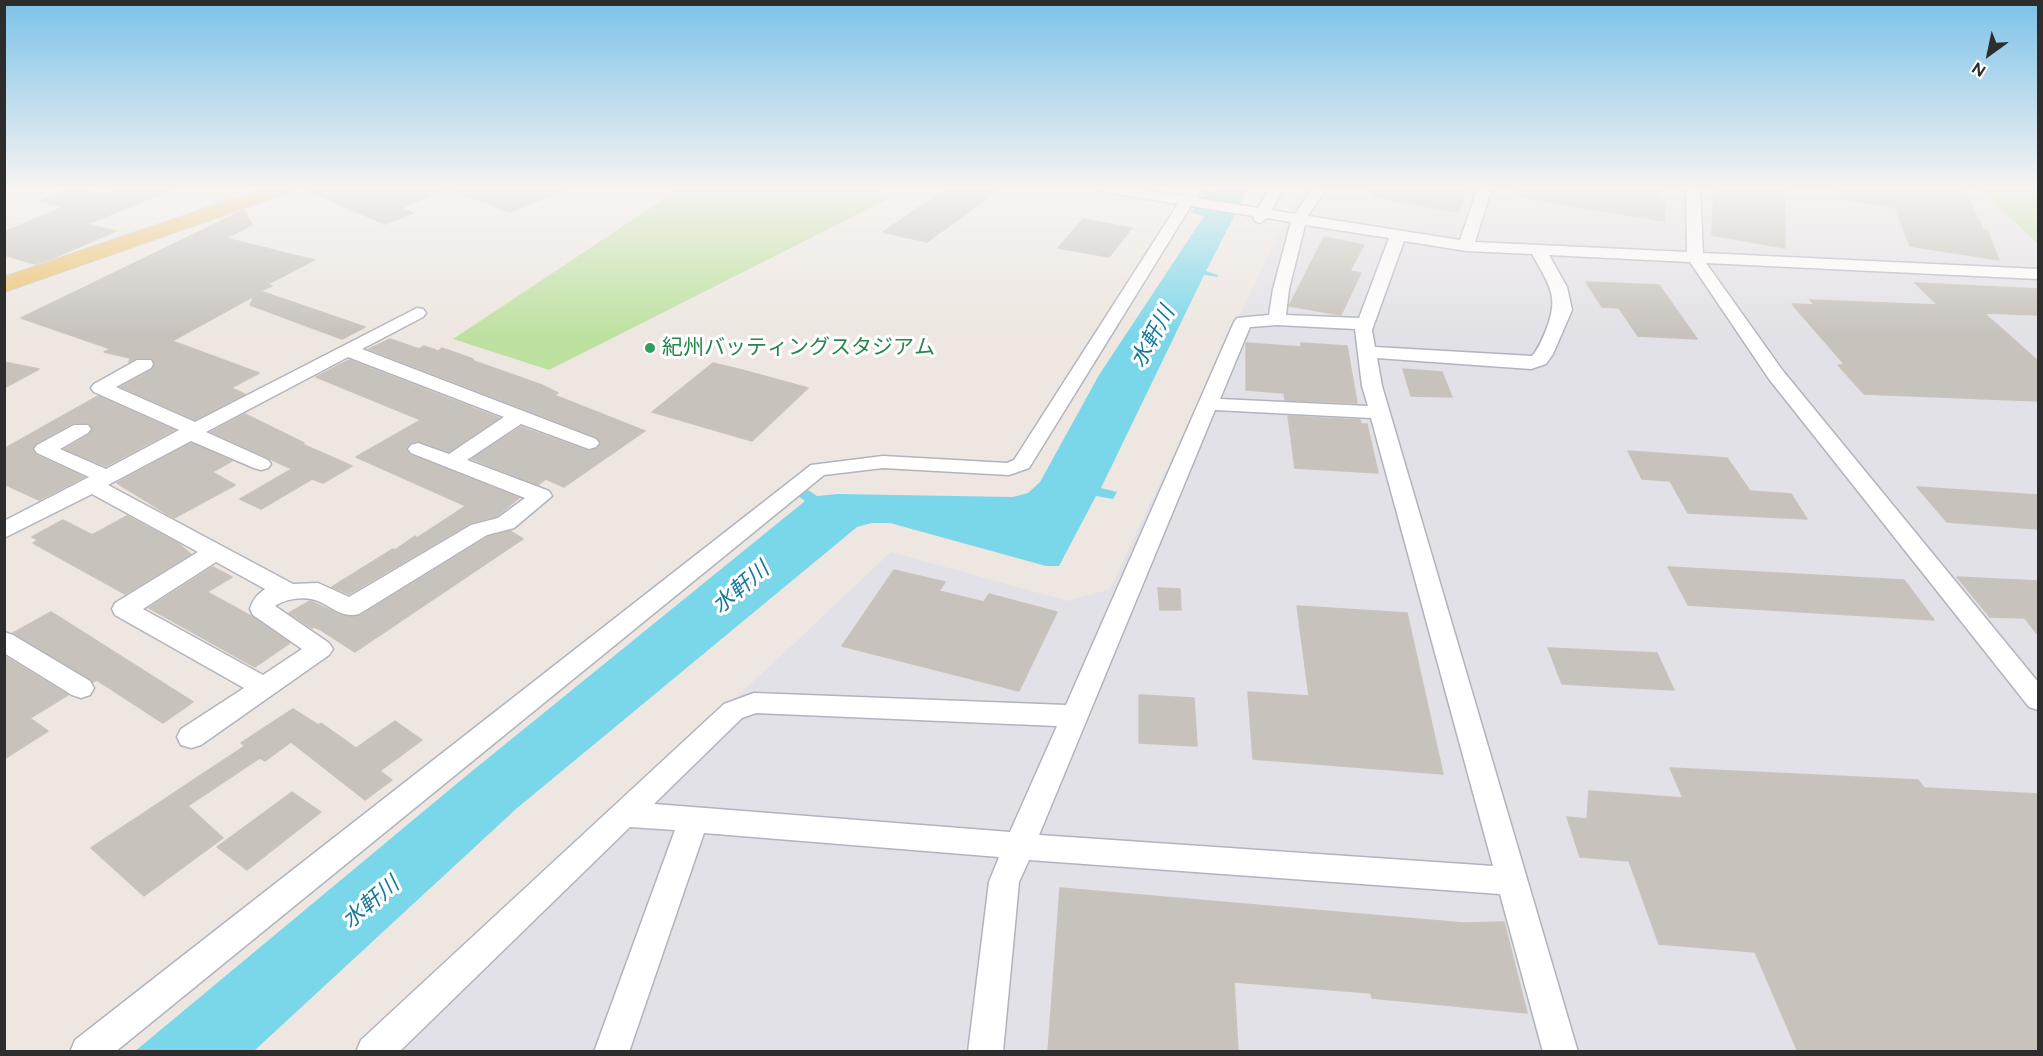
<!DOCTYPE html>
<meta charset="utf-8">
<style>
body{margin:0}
#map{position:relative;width:2043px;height:1056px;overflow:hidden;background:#eee7e1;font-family:Figtree,sans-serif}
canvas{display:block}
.frame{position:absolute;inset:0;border:6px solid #2d2d2d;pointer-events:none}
.north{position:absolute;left:1959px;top:24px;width:60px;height:60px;-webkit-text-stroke:4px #fff;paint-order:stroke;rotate:213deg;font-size:16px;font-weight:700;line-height:24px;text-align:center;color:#2d2d2d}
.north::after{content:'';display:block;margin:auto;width:21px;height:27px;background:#2d2d2d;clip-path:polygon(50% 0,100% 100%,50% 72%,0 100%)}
</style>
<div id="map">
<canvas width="2043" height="1056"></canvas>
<div class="frame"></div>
<div class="north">N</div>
</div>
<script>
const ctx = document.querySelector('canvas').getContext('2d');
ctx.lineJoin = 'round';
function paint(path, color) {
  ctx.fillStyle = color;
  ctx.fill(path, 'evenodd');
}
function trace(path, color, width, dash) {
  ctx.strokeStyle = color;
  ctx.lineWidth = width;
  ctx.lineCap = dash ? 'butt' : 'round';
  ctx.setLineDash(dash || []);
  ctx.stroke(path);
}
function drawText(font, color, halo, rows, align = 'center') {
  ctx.font = font + ' Figtree,"Noto Sans JP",sans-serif';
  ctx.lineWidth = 6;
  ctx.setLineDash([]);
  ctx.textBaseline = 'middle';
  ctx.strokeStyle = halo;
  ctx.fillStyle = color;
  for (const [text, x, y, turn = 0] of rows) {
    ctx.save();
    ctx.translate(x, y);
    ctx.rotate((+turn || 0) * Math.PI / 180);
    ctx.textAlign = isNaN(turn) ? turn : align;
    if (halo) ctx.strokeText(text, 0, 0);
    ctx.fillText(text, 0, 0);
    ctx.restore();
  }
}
paint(new Path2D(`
 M 1305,187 L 1978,187 L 2038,244 L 2038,1051 L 359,1052 L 891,552 L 1068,601 L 1110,589 L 1288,213 Z`), '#e2e1e7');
paint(new Path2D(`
 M 682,187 L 870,187 L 890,198 L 549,370 L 453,339 Z
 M 1978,187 L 2038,187 L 2038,244 Z`), '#bde1a0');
paint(new Path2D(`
 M 1222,187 L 1249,187 L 1206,271 L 1218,275 L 1218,277 L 1204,275 L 1101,488 L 1117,492 L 1113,499 L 1096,496 L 1059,566 L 1046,566 L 890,523 L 872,523 L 857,527 L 516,809 L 254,1051 L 134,1052 L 466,776 L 805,501 L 795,494 L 805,488 L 817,496 L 838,494 L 1013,497 L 1028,493 L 1040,482 L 1099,375 L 1204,216 L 1191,213 L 1205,191 L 1217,192 Z`), '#7ad7ea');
const building = new Path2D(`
 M 125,187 L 176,188 L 87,224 L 116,231 L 51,259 L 35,264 L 4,255 L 4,232 L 64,207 L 39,201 L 72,188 L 103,195 Z
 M 298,187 L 571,187 L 510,212 L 448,189 L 401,208 L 413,213 L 385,224 Z
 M 944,187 L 1003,187 L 927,242 L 883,232 L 941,192 Z
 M 1374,187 L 1468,187 L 1458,212 L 1373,197 Z
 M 1520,187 L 1660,187 L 1659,200 L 1665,201 L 1664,221 L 1520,197 Z
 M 1714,187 L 1784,187 L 1785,248 L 1712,235 Z
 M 1835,187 L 1963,187 L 1983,229 L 1987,230 L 1999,260 L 1910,246 L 1895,207 L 1834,198 Z
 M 244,210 L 252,225 L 226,238 L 314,260 L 268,284 L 272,286 L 260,291 L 365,327 L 342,339 L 250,305 L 254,296 L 172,341 L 259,373 L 231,388 L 245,394 L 195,420 L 121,387 L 152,370 L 155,363 L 151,358 L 137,358 L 129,362 L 130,358 L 104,352 L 111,349 L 21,318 Z
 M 1083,219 L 1132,228 L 1109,257 L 1058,248 Z
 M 1324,237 L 1364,245 L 1350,271 L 1361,273 L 1341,315 L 1289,306 Z
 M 1586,282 L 1659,285 L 1697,339 L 1638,336 L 1619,308 L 1602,307 Z
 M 1915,283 L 2038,289 L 2038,315 L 1984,313 L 2038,361 L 2038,401 L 1864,394 L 1838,365 L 1845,365 L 1792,304 L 1815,305 L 1810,300 L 1938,305 Z
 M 390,339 L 419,349 L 424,346 L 438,351 L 442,348 L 473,359 L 471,360 L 542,385 L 558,393 L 554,395 L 645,431 L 564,487 L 546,479 L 538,485 L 472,459 L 521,427 L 588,451 L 598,448 L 601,442 L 597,437 L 369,349 Z
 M 1246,343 L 1301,347 L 1301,343 L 1347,346 L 1357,403 L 1285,400 L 1284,393 L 1246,390 Z
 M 349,360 L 499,418 L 449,452 L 419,441 L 410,443 L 406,449 L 410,455 L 519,498 L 497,516 L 470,523 L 349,594 L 332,587 L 393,549 L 395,550 L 415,536 L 417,538 L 466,506 L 356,457 L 421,420 L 316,377 Z
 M 4,362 L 39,369 L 4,388 Z
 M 713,363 L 742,370 L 808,388 L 752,441 L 652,412 Z
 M 1403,369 L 1442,372 L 1452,397 L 1411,396 Z
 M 98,396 L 174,430 L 106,466 L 65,449 L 89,435 L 93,429 L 88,423 L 73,423 L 36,443 L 32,449 L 36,455 L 84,477 L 39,500 L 4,484 L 4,449 Z
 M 245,414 L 304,443 L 302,444 L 352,466 L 323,483 L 312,479 L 261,509 L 240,499 L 292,469 L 211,432 Z
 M 1288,416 L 1360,420 L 1361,424 L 1367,424 L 1378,473 L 1295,468 Z
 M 191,443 L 232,461 L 212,472 L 235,485 L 174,518 L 117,483 Z
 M 1628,451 L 1727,458 L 1750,491 L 1791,494 L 1807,519 L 1688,513 L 1670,481 L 1642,479 Z
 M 1917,487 L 2038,495 L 2038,529 L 1947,522 Z
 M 127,516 L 179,544 L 191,554 L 125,594 L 33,543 L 38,540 L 32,537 L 63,520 L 92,535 Z
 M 510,531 L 523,539 L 355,652 L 321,630 L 314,627 L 312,628 L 289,613 L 310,601 L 341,615 L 360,616 L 488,537 Z
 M 213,567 L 232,577 L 207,592 L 251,616 L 290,643 L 255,667 L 149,608 Z
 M 1668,567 L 1904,580 L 1934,620 L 1688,605 Z
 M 894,570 L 945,582 L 939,591 L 984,602 L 989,594 L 1057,612 L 1019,691 L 842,646 Z
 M 1957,577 L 2038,581 L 2038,635 L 2025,618 L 1990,617 Z
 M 1158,588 L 1180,589 L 1181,610 L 1160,610 Z
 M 1297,606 L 1407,613 L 1443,774 L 1253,759 L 1248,692 L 1309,696 Z
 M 51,612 L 130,662 L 193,702 L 163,723 L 97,680 L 93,682 L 13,633 Z
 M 1548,648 L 1657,653 L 1674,690 L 1562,684 Z
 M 4,656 L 68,695 L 30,718 L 48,731 L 4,759 Z
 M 1139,695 L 1194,698 L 1197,746 L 1139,743 Z
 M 293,709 L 318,725 L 321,723 L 356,748 L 395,721 L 422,740 L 380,771 L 392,780 L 365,800 L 291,742 L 265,761 L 260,758 L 188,806 L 223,838 L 144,896 L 91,848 L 245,746 L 241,743 Z
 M 1670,768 L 1918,780 L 1924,788 L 2038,794 L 2038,1052 L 1798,1052 L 1755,952 L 1659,944 L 1629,861 L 1580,857 L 1567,817 L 1587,819 L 1589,791 L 1683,798 Z
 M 292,792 L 321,812 L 247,870 L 217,847 Z
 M 1060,888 L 1463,923 L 1504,922 L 1527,1013 L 1372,998 L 1371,993 L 1234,982 L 1238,1052 L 1048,1052 Z`);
paint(building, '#c7c2bc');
trace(building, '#cac3ba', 1.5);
const minor = new Path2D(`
 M 1093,187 L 1126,187 L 1183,196 L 1189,187 L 1203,187 L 1196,198 L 1258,208 L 1270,187 L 1284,187 L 1272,210 L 1295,214 L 1313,187 L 1327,187 L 1308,216 L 1460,240 L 1478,187 L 1492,187 L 1475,242 L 1687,252 L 1686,187 L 1700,187 L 1703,253 L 2038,269 L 2038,279 L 1706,263 L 1783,371 L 2038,682 L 2038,710 L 2029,707 L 1769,379 L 1690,262 L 1549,255 L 1567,287 L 1572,310 L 1553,354 L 1546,364 L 1531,369 L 1377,358 L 1382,386 L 1578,1052 L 1543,1052 L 1500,894 L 1029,860 L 1019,882 L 1003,1052 L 968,1052 L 989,882 L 999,857 L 704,833 L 629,1052 L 594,1052 L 675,830 L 630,827 L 399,1052 L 356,1052 L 361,1040 L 724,704 L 754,693 L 1066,705 L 1234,322 L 1237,318 L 1269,315 L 1273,289 L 1291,222 L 1267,218 L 1260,223 L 1255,221 L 1253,216 L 1191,206 L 1029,468 L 1009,475 L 883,468 L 824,475 L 115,1052 L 70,1052 L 75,1040 L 811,465 L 883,456 L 1007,463 L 1014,460 L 1178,204 L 1100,191 ZM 1305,225 L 1389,238 L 1359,318 L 1286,315 L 1289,289 ZM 1404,241 L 1466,251 L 1532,254 C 1549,285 1560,296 1546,330 C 1542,340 1539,348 1532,356 L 1375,347 L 1372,330 ZM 1277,325 L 1355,329 L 1362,386 L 1368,406 L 1220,399 L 1250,327 ZM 1215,410 L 1371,418 L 1493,866 L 1039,835 ZM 756,713 L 1057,726 L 1010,832 L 654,804 L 742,718 Z
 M 417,308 L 423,309 L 426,313 L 423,317 L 362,349 L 596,439 L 599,443 L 596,447 L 589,449 L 521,424 L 467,460 L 549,491 L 552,496 L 514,528 L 487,535 L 359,614 C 341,619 331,605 315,600 C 303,596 285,599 275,606 L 329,643 L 333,649 L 329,655 L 201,745 L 191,748 L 181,745 L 177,737 L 181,729 L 244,688 L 115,615 L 112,609 L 115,603 L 198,552 L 92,494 L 4,538 L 4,521 L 89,477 L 37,453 L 34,449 L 37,445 L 74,425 L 88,425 L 91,429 L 88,433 L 60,449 L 106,469 L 179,430 L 94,392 L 91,388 L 94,384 L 137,360 L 151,360 L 153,364 L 151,368 L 116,387 L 195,422 ZM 348,357 L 504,417 L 449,454 L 418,443 L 411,445 L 408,449 L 411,453 L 525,498 L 498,518 L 471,525 L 349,597 L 318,583 L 293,584 L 108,485 L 191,441 L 254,468 L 261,470 L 268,468 L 271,464 L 268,460 L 206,432 ZM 216,562 L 265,589 C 257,595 253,599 250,609 L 253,615 L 302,649 L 263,675 L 143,609 Z
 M 4,632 L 13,635 L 90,681 L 94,688 L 90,695 L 81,698 L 72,695 L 4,653 Z`);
const major = new Path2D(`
 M 268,187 L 296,187 L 293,191 L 4,292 L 4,277 Z`);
trace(minor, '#b1b4bd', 3);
trace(major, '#c8c8c8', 2);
paint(minor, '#fff');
paint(major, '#ebc169');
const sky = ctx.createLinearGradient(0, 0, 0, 335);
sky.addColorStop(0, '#7cc2e9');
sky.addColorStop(0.56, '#f7f4f2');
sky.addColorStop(1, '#f7f4f200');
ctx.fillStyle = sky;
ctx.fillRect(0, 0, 2043, 335);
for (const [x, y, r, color] of [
 [650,348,6,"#2e9e5b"]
]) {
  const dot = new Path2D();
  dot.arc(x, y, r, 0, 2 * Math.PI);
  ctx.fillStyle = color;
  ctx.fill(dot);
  trace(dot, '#fff', 2);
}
drawText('21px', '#27864d', '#fff', [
 ["紀州バッティングスタジアム",662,348]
], 'left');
drawText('italic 22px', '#14799b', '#fff', [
 ["水軒川",1153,337,-61],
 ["水軒川",741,588,-40],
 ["水軒川",371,903,-40]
]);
</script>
